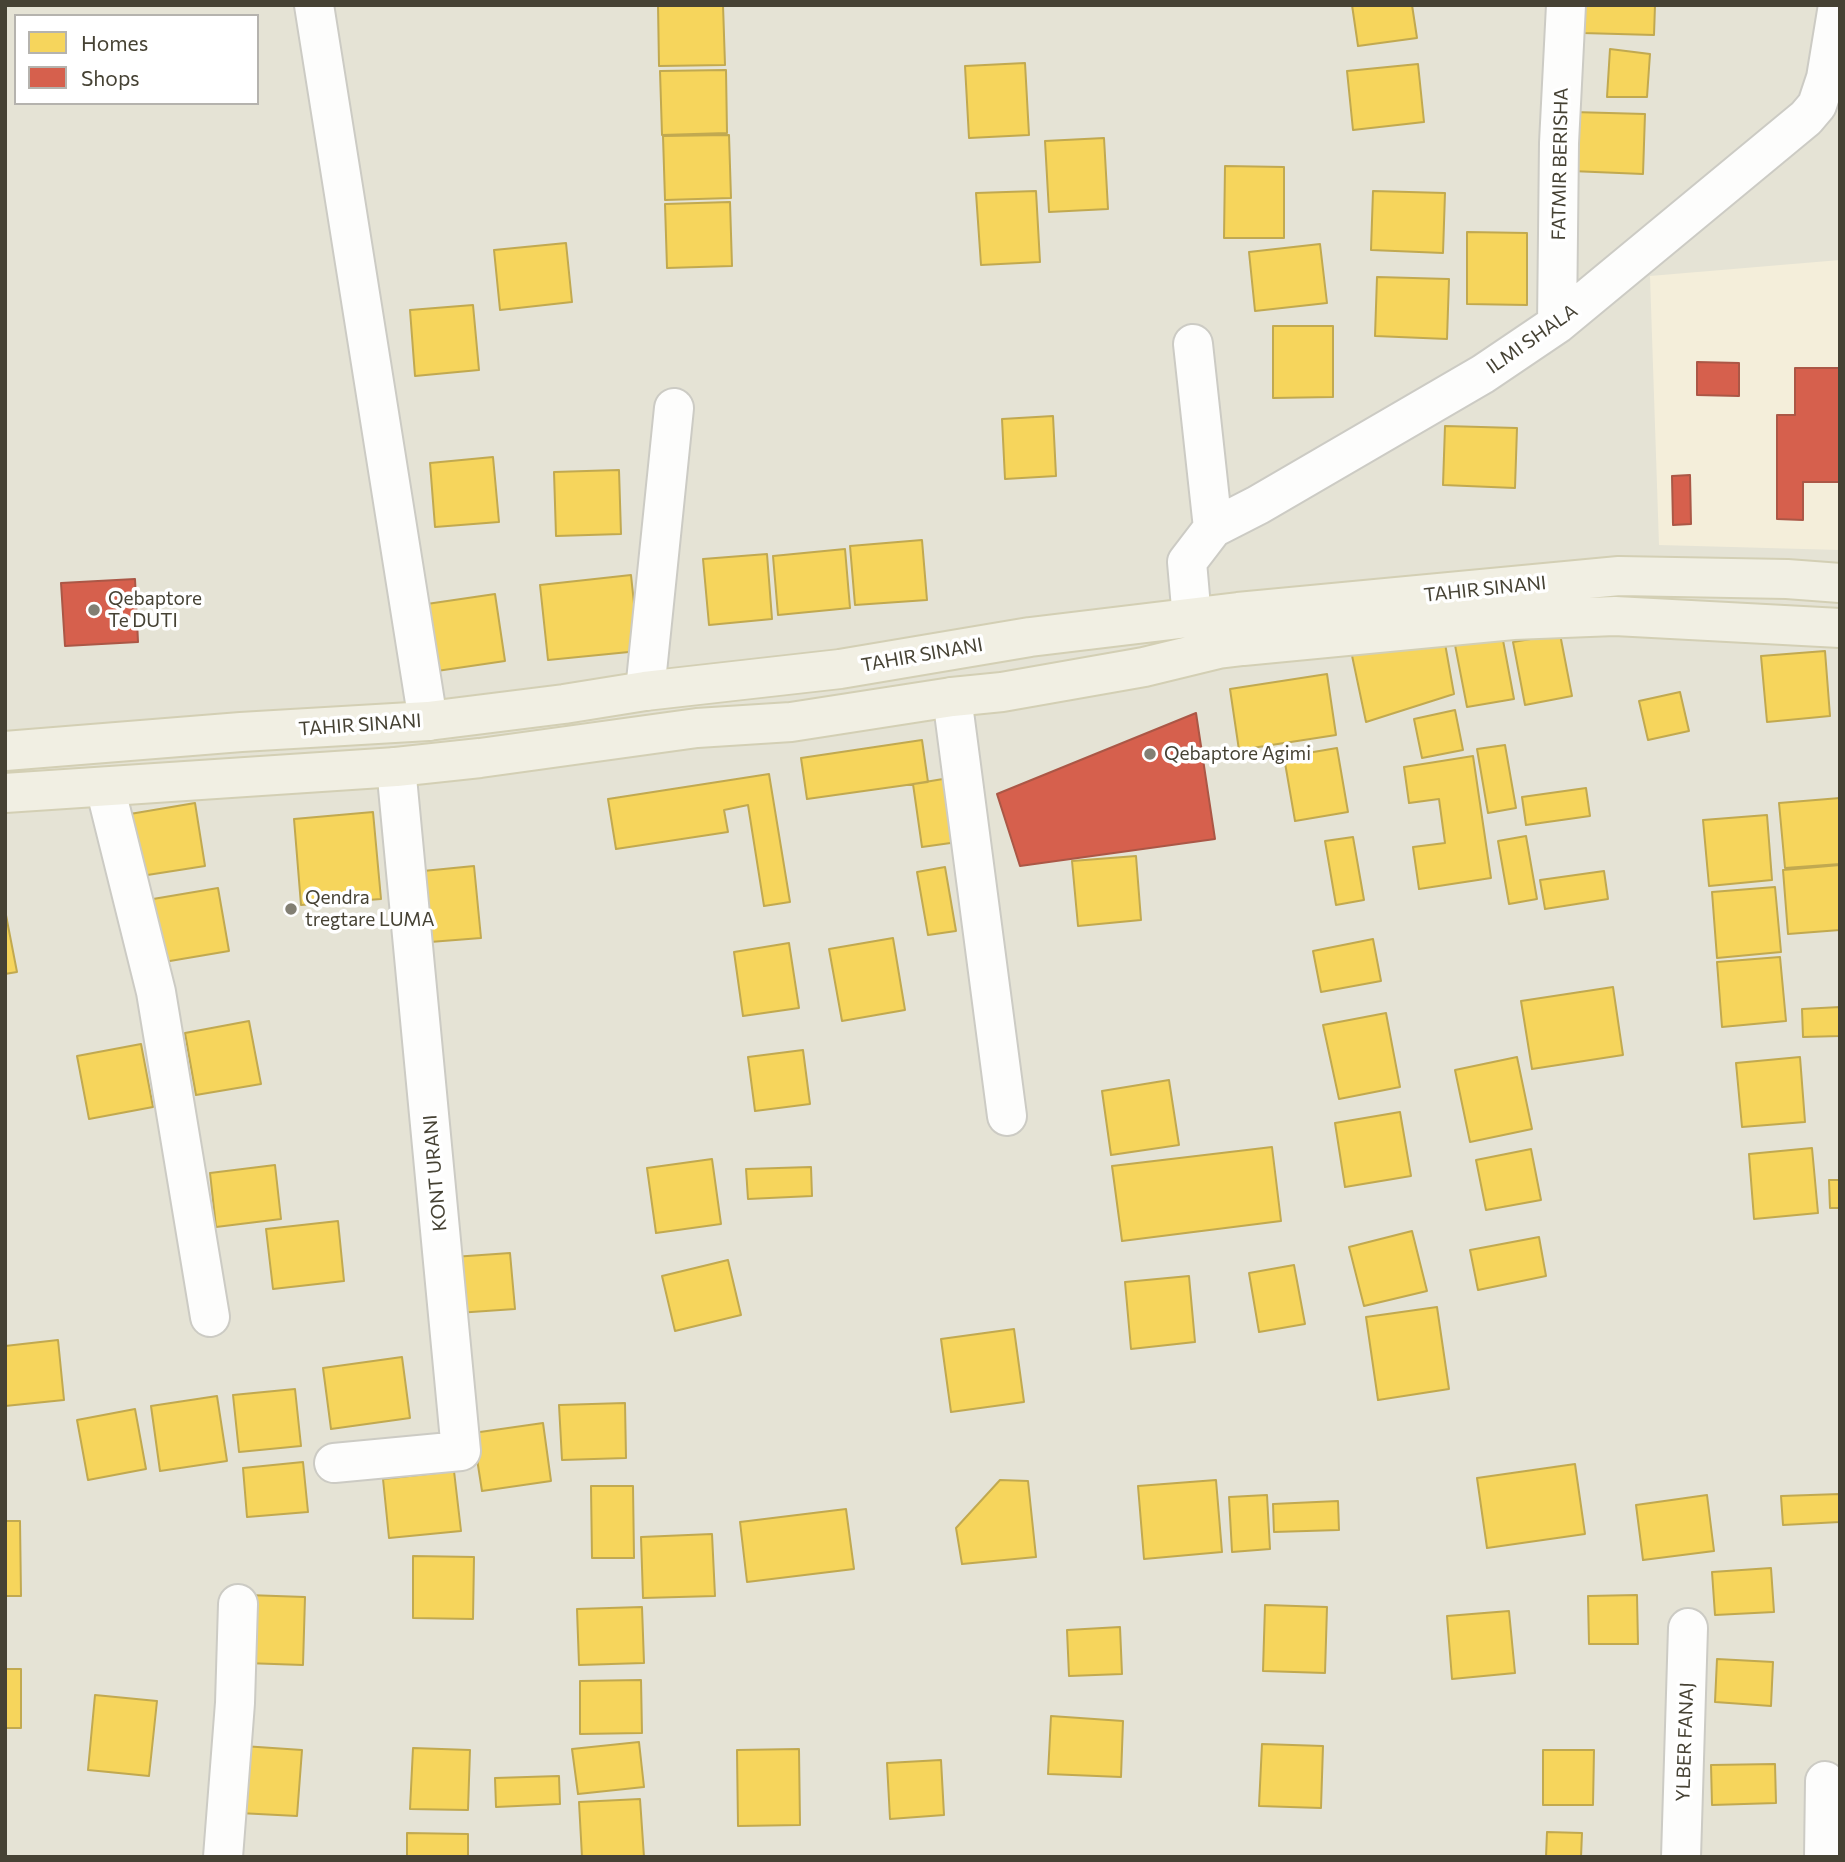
<!DOCTYPE html>
<style>
body{margin:0}
#map{position:relative;width:1845px;height:1862px;overflow:hidden;background:#f0efe8;font-family:Commissioner,sans-serif}
canvas{display:block}
.frame{position:absolute;inset:0;border:7px solid #464234;pointer-events:none}
.legend{position:absolute;left:14px;top:14px;width:245px;height:91px;box-sizing:border-box;background:#fff;border:2px solid #b5b3ae;margin:0;padding:9px 12px;list-style:none;font-size:21px;color:#464234}
.legend li{display:flex;align-items:center;gap:14px;height:35px}
.legend b{width:35px;border:2px solid #b5b3ae}
</style>
<div id="map">
<canvas width="1845" height="1862"></canvas>
<div class="frame"></div>
<ul class="legend">
<li><b style="height:19px;background:#f6d55c"></b>Homes</li>
<li><b style="height:19px;background:#d6604d"></b>Shops</li>
</ul>
</div>
<script>
const ctx = document.querySelector('canvas').getContext('2d');
ctx.lineJoin = 'round';
function paint(path, color) {
  ctx.fillStyle = color;
  ctx.fill(path, 'evenodd');
}
function trace(path, color, width, dash) {
  ctx.strokeStyle = color;
  ctx.lineWidth = width;
  ctx.lineCap = dash ? 'butt' : 'round';
  ctx.setLineDash(dash || []);
  ctx.stroke(path);
}
function drawText(font, color, halo, rows, align = 'center') {
  ctx.font = font + ' Commissioner,sans-serif';
  ctx.lineWidth = 7;
  ctx.setLineDash([]);
  ctx.textBaseline = 'middle';
  ctx.strokeStyle = halo;
  ctx.fillStyle = color;
  for (const [text, x, y, turn = 0] of rows) {
    ctx.save();
    ctx.translate(x, y);
    ctx.rotate((+turn || 0) * Math.PI / 180);
    ctx.textAlign = isNaN(turn) ? turn : align;
    if (halo) ctx.strokeText(text, 0, 0);
    ctx.fillText(text, 0, 0);
    ctx.restore();
  }
}
paint(new Path2D(`
 M 5,5 L 1840,5 L 1840,1857 L 5,1857 ZM 16,16 L 257,16 L 257,103 L 16,103 Z`), '#e5e3d5');
paint(new Path2D(`
 M 1840,260 L 1840,550 L 1659,545 L 1650,276 Z`), '#f4eeda');
const homes = new Path2D(`
 M 658,5 L 723,5 L 725,65 L 659,66 Z
 M 1352,5 L 1412,5 L 1417,38 L 1358,46 Z
 M 1583,5 L 1655,5 L 1654,35 L 1582,33 Z
 M 1610,49 L 1650,54 L 1647,97 L 1607,97 Z
 M 1025,63 L 1029,135 L 969,138 L 965,66 Z
 M 1418,64 L 1424,122 L 1353,130 L 1347,71 Z
 M 726,70 L 727,133 L 662,135 L 660,71 Z
 M 1573,112 L 1645,114 L 1643,174 L 1571,171 Z
 M 729,135 L 731,198 L 665,200 L 663,136 Z
 M 1104,138 L 1108,209 L 1049,212 L 1045,141 Z
 M 1225,166 L 1284,167 L 1284,238 L 1224,238 Z
 M 1036,191 L 1040,262 L 981,265 L 976,193 Z
 M 1373,191 L 1445,193 L 1443,253 L 1371,250 Z
 M 730,202 L 732,266 L 667,268 L 665,204 Z
 M 1467,232 L 1527,233 L 1527,305 L 1467,304 Z
 M 566,243 L 572,302 L 500,310 L 494,250 Z
 M 1320,244 L 1327,303 L 1255,311 L 1249,252 Z
 M 1377,277 L 1449,279 L 1447,339 L 1375,336 Z
 M 473,305 L 479,370 L 415,376 L 410,310 Z
 M 1273,326 L 1333,326 L 1333,397 L 1273,398 Z
 M 1053,416 L 1056,476 L 1005,479 L 1002,419 Z
 M 1445,426 L 1517,428 L 1515,488 L 1443,485 Z
 M 493,457 L 499,522 L 435,527 L 430,463 Z
 M 619,470 L 621,534 L 556,536 L 554,472 Z
 M 922,540 L 927,600 L 855,605 L 850,546 Z
 M 845,549 L 850,608 L 778,615 L 773,556 Z
 M 767,554 L 772,619 L 709,625 L 703,559 Z
 M 631,575 L 639,651 L 548,660 L 540,585 Z
 M 495,594 L 505,661 L 430,672 L 420,605 Z
 M 1560,634 L 1572,696 L 1525,705 L 1513,642 Z
 M 1502,635 L 1514,699 L 1467,707 L 1455,645 Z
 M 1444,638 L 1454,694 L 1366,722 L 1350,646 Z
 M 1825,651 L 1830,716 L 1767,722 L 1761,656 Z
 M 1327,674 L 1336,735 L 1239,750 L 1230,689 Z
 M 1680,692 L 1689,731 L 1648,740 L 1639,701 Z
 M 1455,710 L 1463,750 L 1422,758 L 1414,719 Z
 M 922,740 L 928,782 L 807,799 L 801,758 Z
 M 1505,745 L 1516,808 L 1488,813 L 1477,749 Z
 M 1337,748 L 1348,812 L 1295,821 L 1284,757 Z
 M 1473,756 L 1491,878 L 1419,889 L 1413,847 L 1445,843 L 1439,799 L 1409,803 L 1404,767 Z
 M 769,774 L 790,902 L 764,906 L 748,805 L 724,810 L 728,832 L 616,849 L 608,799 Z
 M 955,777 L 965,841 L 922,847 L 913,784 Z
 M 1586,788 L 1590,816 L 1526,825 L 1522,797 Z
 M 1840,798 L 1840,864 L 1785,868 L 1779,803 Z
 M 195,803 L 205,866 L 141,876 L 130,814 Z
 M 373,812 L 381,899 L 301,905 L 294,819 Z
 M 1767,815 L 1772,880 L 1709,886 L 1703,820 Z
 M 1526,836 L 1537,899 L 1509,904 L 1498,841 Z
 M 1353,837 L 1364,900 L 1336,905 L 1325,841 Z
 M 1136,856 L 1141,920 L 1078,926 L 1072,861 Z
 M 1840,865 L 1840,930 L 1788,934 L 1783,870 Z
 M 474,866 L 481,938 L 430,942 L 423,871 Z
 M 945,867 L 956,931 L 928,935 L 917,872 Z
 M 1604,871 L 1608,899 L 1545,909 L 1540,880 Z
 M 1775,887 L 1781,952 L 1717,958 L 1712,892 Z
 M 218,888 L 229,951 L 164,962 L 153,899 Z
 M 5,910 L 17,972 L 5,974 Z
 M 893,938 L 905,1010 L 842,1021 L 829,949 Z
 M 1373,939 L 1381,981 L 1321,992 L 1313,951 Z
 M 789,943 L 799,1008 L 743,1016 L 734,952 Z
 M 1780,957 L 1786,1021 L 1722,1027 L 1717,962 Z
 M 1613,987 L 1623,1055 L 1532,1069 L 1521,1001 Z
 M 1840,1007 L 1840,1036 L 1803,1037 L 1802,1009 Z
 M 1386,1013 L 1400,1087 L 1339,1099 L 1323,1025 Z
 M 249,1021 L 261,1084 L 196,1095 L 185,1033 Z
 M 141,1044 L 153,1107 L 89,1119 L 77,1056 Z
 M 803,1050 L 810,1104 L 755,1111 L 748,1057 Z
 M 1517,1057 L 1532,1129 L 1470,1142 L 1455,1070 Z
 M 1800,1057 L 1805,1122 L 1742,1127 L 1736,1063 Z
 M 1169,1080 L 1179,1145 L 1111,1155 L 1102,1091 Z
 M 1400,1112 L 1411,1176 L 1345,1187 L 1335,1123 Z
 M 1272,1147 L 1281,1221 L 1122,1241 L 1112,1166 Z
 M 1812,1148 L 1818,1213 L 1754,1219 L 1749,1154 Z
 M 1531,1149 L 1541,1200 L 1486,1210 L 1476,1160 Z
 M 712,1159 L 721,1224 L 656,1233 L 647,1168 Z
 M 275,1165 L 281,1219 L 216,1227 L 210,1173 Z
 M 811,1167 L 812,1196 L 748,1199 L 746,1169 Z
 M 1829,1180 L 1840,1180 L 1840,1208 L 1830,1208 Z
 M 338,1221 L 344,1281 L 273,1289 L 266,1229 Z
 M 1412,1231 L 1427,1291 L 1364,1306 L 1349,1247 Z
 M 1539,1237 L 1546,1276 L 1478,1290 L 1470,1250 Z
 M 510,1253 L 515,1309 L 457,1313 L 453,1257 Z
 M 728,1260 L 741,1315 L 675,1331 L 662,1276 Z
 M 1294,1265 L 1305,1324 L 1259,1332 L 1249,1273 Z
 M 1189,1276 L 1195,1342 L 1131,1349 L 1125,1282 Z
 M 1437,1307 L 1449,1389 L 1378,1400 L 1366,1317 Z
 M 1014,1329 L 1024,1402 L 951,1412 L 941,1339 Z
 M 58,1340 L 64,1400 L 5,1406 L 5,1346 Z
 M 402,1357 L 410,1418 L 331,1429 L 323,1368 Z
 M 295,1389 L 301,1446 L 239,1452 L 233,1395 Z
 M 217,1396 L 227,1461 L 160,1471 L 151,1406 Z
 M 625,1403 L 626,1458 L 562,1460 L 559,1405 Z
 M 135,1409 L 146,1469 L 88,1480 L 77,1420 Z
 M 543,1423 L 551,1481 L 482,1491 L 473,1433 Z
 M 303,1462 L 308,1512 L 247,1517 L 243,1468 Z
 M 1575,1464 L 1585,1534 L 1487,1548 L 1477,1478 Z
 M 454,1471 L 461,1531 L 389,1538 L 383,1479 Z
 M 1000,1480 L 1028,1481 L 1036,1557 L 962,1564 L 956,1528 Z
 M 1216,1480 L 1222,1552 L 1144,1559 L 1138,1486 Z
 M 591,1486 L 633,1486 L 634,1558 L 592,1558 Z
 M 1840,1494 L 1840,1522 L 1783,1525 L 1781,1496 Z
 M 1267,1495 L 1270,1549 L 1232,1552 L 1229,1497 Z
 M 1707,1495 L 1714,1551 L 1643,1560 L 1636,1505 Z
 M 1338,1501 L 1339,1530 L 1274,1532 L 1273,1504 Z
 M 846,1509 L 854,1569 L 747,1582 L 740,1522 Z
 M 5,1521 L 20,1521 L 21,1596 L 5,1596 Z
 M 712,1534 L 715,1596 L 643,1598 L 641,1537 Z
 M 413,1556 L 474,1557 L 473,1619 L 413,1618 Z
 M 1771,1568 L 1774,1612 L 1715,1615 L 1712,1572 Z
 M 247,1595 L 305,1597 L 303,1665 L 245,1663 Z
 M 1637,1595 L 1638,1644 L 1589,1644 L 1588,1596 Z
 M 1265,1605 L 1327,1607 L 1325,1673 L 1263,1671 Z
 M 642,1607 L 644,1663 L 579,1665 L 577,1609 Z
 M 1509,1611 L 1515,1673 L 1452,1679 L 1447,1616 Z
 M 1120,1627 L 1122,1674 L 1069,1676 L 1067,1630 Z
 M 1717,1659 L 1773,1662 L 1771,1706 L 1715,1702 Z
 M 5,1669 L 21,1669 L 21,1728 L 5,1728 Z
 M 641,1680 L 642,1733 L 580,1734 L 580,1681 Z
 M 95,1695 L 157,1701 L 149,1776 L 88,1770 Z
 M 1051,1716 L 1123,1721 L 1121,1777 L 1048,1774 Z
 M 639,1742 L 644,1787 L 578,1794 L 572,1749 Z
 M 1262,1744 L 1323,1746 L 1321,1808 L 1259,1806 Z
 M 243,1746 L 302,1750 L 297,1816 L 239,1813 Z
 M 413,1748 L 470,1750 L 468,1810 L 410,1809 Z
 M 799,1749 L 800,1825 L 738,1826 L 737,1750 Z
 M 1543,1750 L 1594,1750 L 1593,1805 L 1543,1805 Z
 M 941,1760 L 944,1815 L 890,1819 L 887,1763 Z
 M 1775,1764 L 1776,1803 L 1712,1805 L 1711,1765 Z
 M 559,1776 L 560,1804 L 496,1807 L 495,1778 Z
 M 640,1799 L 644,1857 L 582,1857 L 579,1802 Z
 M 1547,1832 L 1582,1833 L 1581,1857 L 1546,1857 Z
 M 407,1833 L 468,1834 L 468,1857 L 407,1857 Z`);
paint(homes, '#f6d55c');
trace(homes, '#c1a950', 2);
const shops = new Path2D(`
 M 1697,362 L 1739,363 L 1739,396 L 1697,395 Z
 M 1795,368 L 1840,368 L 1840,482 L 1803,482 L 1803,520 L 1777,519 L 1777,415 L 1795,415 Z
 M 1690,475 L 1691,524 L 1673,525 L 1672,476 Z
 M 135,579 L 138,642 L 65,646 L 61,583 Z
 M 1196,713 L 1215,839 L 1020,866 L 997,794 Z`);
paint(shops, '#d6604d');
trace(shops, '#ab5746', 2);
const minor = new Path2D(`
 M 314,5 L 428,721
 M 1557,324 L 1559,143 L 1566,5
 M 1193,344 L 1213,528
 M 1192,619 L 1187,562 L 1213,528 L 1258,505 L 1483,374 L 1557,324 L 1806,118 L 1817,105 L 1826,78 L 1838,5
 M 645,691 L 674,408
 M 952,697 L 1007,1116
 M 105,787 L 156,992 L 210,1317
 M 334,1463 L 461,1451 L 396,767
 M 223,1857 L 235,1703 L 238,1604
 M 1681,1857 L 1688,1628
 M 1824,1857 L 1825,1781`);
const major = new Path2D(`
 M 5,751 L 241,732 L 428,721 L 564,704 L 645,691 L 840,669 L 1030,637 L 1238,612 L 1619,576 L 1787,579 L 1840,583
 M 5,793 L 396,767 L 480,758 L 697,728 L 791,722 L 952,697 L 1002,692 L 1144,667 L 1218,649 L 1243,646 L 1513,620 L 1615,616 L 1840,628`);
trace(minor, '#cccbc4', 42);
trace(major, '#d3cfb4', 42);
trace(minor, '#fdfdfc', 38);
trace(major, '#f1efe3', 38);
for (const [x, y, r, color] of [
 [94,610,7,"#827f73"],
 [1150,754,7,"#827f73"],
 [291,909,7,"#827f73"]
]) {
  const dot = new Path2D();
  dot.arc(x, y, r, 0, 2 * Math.PI);
  ctx.fillStyle = color;
  ctx.fill(dot);
  trace(dot, '#fff', 2.5);
}
drawText('19px', '#464234', '#fff', [
 ["FATMIR BERISHA",1560,164,-89],
 ["ILMI SHALA",1532,339,-35],
 ["TAHIR SINANI",1485,589,-6],
 ["TAHIR SINANI",922,655,-10],
 ["TAHIR SINANI",360,725,-4],
 ["KONT URANI",435,1173,-95],
 ["YLBER FANAJ",1685,1742,-88]
]);
drawText('19px', '#464234', '#fff', [
 ["Qebaptore",108,599],
 ["Te DUTI",108,621],
 ["Qebaptore Agimi",1164,754],
 ["Qendra",305,898],
 ["tregtare LUMA",305,920]
], 'left');
</script>
